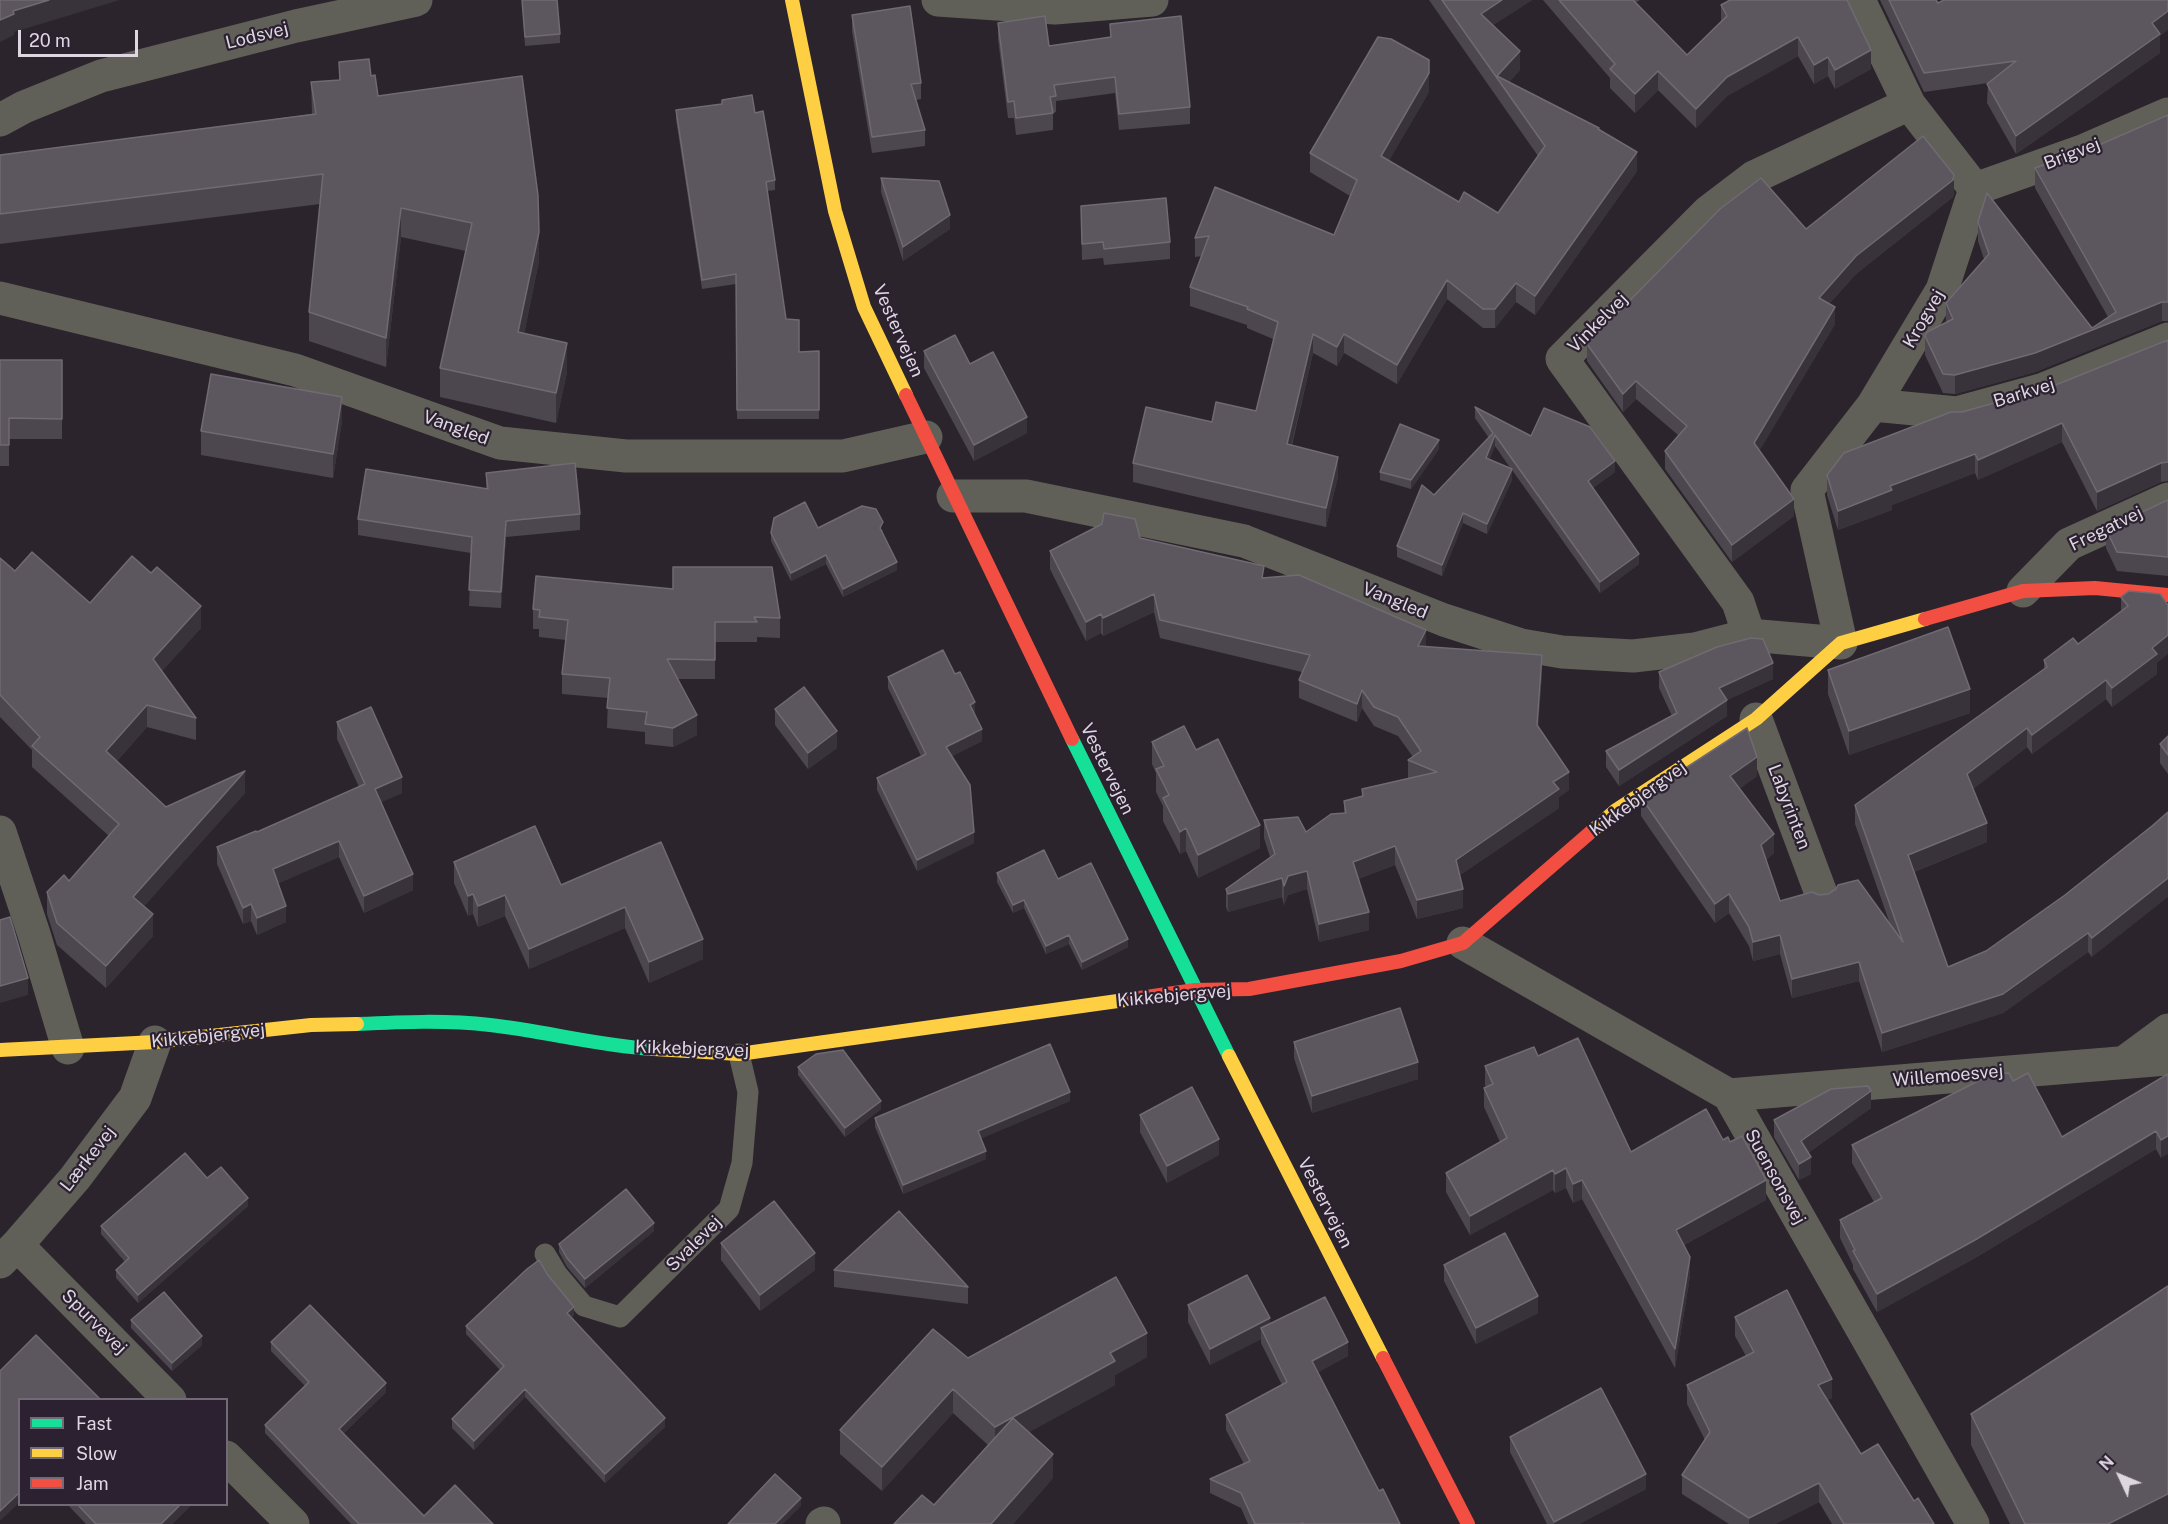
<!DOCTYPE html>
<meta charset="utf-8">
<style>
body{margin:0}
#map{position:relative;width:2168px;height:1524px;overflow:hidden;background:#2b242c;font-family:"Public Sans",sans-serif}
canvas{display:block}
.legend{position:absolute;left:18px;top:1398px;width:210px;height:108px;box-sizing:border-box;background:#2c2130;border:2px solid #736a77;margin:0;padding:8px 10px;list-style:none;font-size:18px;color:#ded7e1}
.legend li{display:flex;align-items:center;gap:12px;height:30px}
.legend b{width:30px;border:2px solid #736a77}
.north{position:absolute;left:2090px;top:1446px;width:60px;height:60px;-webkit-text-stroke:4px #2c2130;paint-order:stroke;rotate:314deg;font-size:16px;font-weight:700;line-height:24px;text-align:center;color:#ded7e1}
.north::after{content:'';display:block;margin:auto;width:21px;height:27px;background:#ded7e1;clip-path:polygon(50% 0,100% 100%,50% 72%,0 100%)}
.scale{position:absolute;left:18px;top:30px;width:120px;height:27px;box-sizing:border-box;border:3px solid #ded7e1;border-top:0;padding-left:8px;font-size:18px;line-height:21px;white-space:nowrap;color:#ded7e1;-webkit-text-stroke:4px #2c2130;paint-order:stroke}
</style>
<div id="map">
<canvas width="2168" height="1524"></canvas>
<ul class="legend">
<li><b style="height:8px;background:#16e098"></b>Fast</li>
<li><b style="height:8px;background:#ffcf43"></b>Slow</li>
<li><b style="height:8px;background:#f24e42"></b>Jam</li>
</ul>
<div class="north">N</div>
<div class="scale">20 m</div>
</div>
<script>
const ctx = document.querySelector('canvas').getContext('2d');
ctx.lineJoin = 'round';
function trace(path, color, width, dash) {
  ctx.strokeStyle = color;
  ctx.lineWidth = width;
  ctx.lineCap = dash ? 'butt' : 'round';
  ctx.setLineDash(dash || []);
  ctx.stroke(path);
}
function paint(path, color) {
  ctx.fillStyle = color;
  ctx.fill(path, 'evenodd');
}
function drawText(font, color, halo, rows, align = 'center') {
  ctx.font = font + ' "Public Sans",sans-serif';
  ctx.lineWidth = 4.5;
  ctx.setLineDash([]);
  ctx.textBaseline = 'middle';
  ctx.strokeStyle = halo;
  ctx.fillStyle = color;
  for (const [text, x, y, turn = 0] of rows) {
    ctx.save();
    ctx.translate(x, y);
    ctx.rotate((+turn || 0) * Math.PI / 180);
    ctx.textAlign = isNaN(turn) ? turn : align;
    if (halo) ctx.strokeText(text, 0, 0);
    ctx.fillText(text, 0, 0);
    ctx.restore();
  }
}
trace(new Path2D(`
 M 545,1254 L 557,1274 L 584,1306 L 620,1317 L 729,1209 L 742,1163 L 748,1092 L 739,1054`), '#616058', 21);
trace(new Path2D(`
 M 938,0 L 1055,8 L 1152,0
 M 0,120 L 24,107 L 101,76 L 296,26 L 416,0
 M 1975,189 L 2085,150 L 2168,114
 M 0,298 L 295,370 L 500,443 L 626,456 L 843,456 L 926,437
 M 1873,405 L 1957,413 L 2041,390 L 2168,339
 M 953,496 L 1026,496 L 1244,541 L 1444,620 L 1521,645 L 1562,652 L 1633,656 L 1695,649 L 1749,635 L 1841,643 L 1807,490 L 1873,405 L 1942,290 L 1975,189 L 1909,104 L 1859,0
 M 2023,591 L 2069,544 L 2168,499
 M 1749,635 L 1738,602 L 1562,359 L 1708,212 L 1754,177 L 1909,104
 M 1756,719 L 1822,896
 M 0,832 L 34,934 L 68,1048
 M 1463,943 L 1729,1095 L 1973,1524
 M 2126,1061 L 2168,1030
 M 1729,1095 L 2168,1059
 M 17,1245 L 170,1400
 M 0,1262 L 17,1245 L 75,1178 L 135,1098 L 155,1042
 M 226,1457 L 293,1524
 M 822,1524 L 824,1523`), '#616058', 33);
trace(new Path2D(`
 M 1072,739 L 1229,1056
 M 357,1024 C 401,1022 446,1020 490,1025 C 545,1031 599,1046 654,1049`), '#16e098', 14);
trace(new Path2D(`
 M 792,0 L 835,211 L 864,307 L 906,395
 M 1592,831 L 1616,810 L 1756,719 L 1841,643 L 1925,619
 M 654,1049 L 739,1054 L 1132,999
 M 0,1050 L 155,1042 L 311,1025 L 357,1024
 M 1229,1056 L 1383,1358`), '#ffcf43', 14);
trace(new Path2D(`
 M 906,395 L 1072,739
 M 1925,619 L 2023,591 L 2095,588 L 2168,595
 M 1132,999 L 1195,990 L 1249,989 L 1401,961 L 1463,943 L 1592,831
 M 1383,1358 L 1468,1524`), '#f24e42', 14);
paint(new Path2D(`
 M 522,0 L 560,34 L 560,43 L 525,46 Z
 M 1429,0 L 1532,0 L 1493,25 L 1520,70 L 1509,82 L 1599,130 L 1637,171 L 1535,315 L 1516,302 L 1495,328 L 1483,328 L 1447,299 L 1397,384 L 1344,353 L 1337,366 L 1313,353 L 1292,445 L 1338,476 L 1326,527 L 1133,482 L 1133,463 L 1212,422 L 1256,411 L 1273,339 L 1247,328 L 1247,325 L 1190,306 L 1190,287 L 1202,256 L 1195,257 L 1195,238 L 1215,187 L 1334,235 L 1350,196 L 1310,172 L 1310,153 L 1429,92 L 1389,160 L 1459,202 L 1498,213 L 1538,156 Z
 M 1543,0 L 1640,0 L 1635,3 L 1687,55 L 1721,21 L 1721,5 L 1730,0 L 1871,69 L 1835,89 L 1828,76 L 1814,84 L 1798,56 L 1727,96 L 1696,128 L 1658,90 L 1635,113 L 1610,88 L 1610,78 Z
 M 1880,0 L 1936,0 L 1938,3 L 2160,36 L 2160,53 L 2016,154 L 1987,103 L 1988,83 L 1924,92 Z
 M 852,15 L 921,83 L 921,99 L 916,100 L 925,130 L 925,146 L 872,153 L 852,31 Z
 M 998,23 L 1049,46 L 1110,37 L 1110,24 L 1190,107 L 1190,124 L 1119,130 L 1115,93 L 1056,101 L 1056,112 L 1053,113 L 1053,130 L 1016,135 L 1014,118 L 1008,118 L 998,39 Z
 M 339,62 L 371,76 L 378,96 L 539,261 L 524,334 L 567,372 L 556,423 L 440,397 L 440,368 L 466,251 L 401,237 L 386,367 L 309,341 L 309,312 L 320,204 L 0,244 L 0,155 L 312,114 L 311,82 L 339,80 Z
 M 722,100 L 755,113 L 775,180 L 775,190 L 767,191 L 786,319 L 799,352 L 819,351 L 819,419 L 737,419 L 736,284 L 702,289 L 676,119 L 676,110 L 722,104 Z
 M 2168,115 L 2168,321 L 2162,321 L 2035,372 L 1955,394 L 1943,393 L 1925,355 L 1925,336 L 1946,323 L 1946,303 L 1984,259 L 1978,241 L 1978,222 L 2092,328 L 2108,317 L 2035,188 L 2035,168 L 2092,148 Z
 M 881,178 L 950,229 L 903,261 L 881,192 Z
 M 1954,193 L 1953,197 L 1856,274 L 1829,304 L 1835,324 L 1759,451 L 1794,516 L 1732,562 L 1665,469 L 1665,451 L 1678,435 L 1636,399 L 1623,412 L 1587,361 L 1587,344 L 1806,229 Z
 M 1081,206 L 1170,242 L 1170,259 L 1104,265 L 1103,258 L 1082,260 Z
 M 2168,340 L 2168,481 L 2161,482 L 2097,511 L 2062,442 L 1978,480 L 1975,473 L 1892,505 L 1892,510 L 1838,530 L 1827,495 L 1827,475 L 1962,412 L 2048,388 Z
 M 924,351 L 970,364 L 1027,433 L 974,461 L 924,368 Z
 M 0,360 L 62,360 L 62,439 L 9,439 L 9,466 L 0,466 Z
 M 1475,407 L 1531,436 L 1615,472 L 1593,488 L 1639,564 L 1600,593 L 1512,470 L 1512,480 L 1487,534 L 1463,523 L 1442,576 L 1397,557 L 1397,546 L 1434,495 L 1489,438 L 1475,418 ZM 1495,446 L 1511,469 L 1489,459 Z
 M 342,421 L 333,478 L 201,455 L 201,431 Z
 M 1439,449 L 1411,489 L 1380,480 L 1380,472 Z
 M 486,473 L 580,514 L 580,530 L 506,537 L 501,608 L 469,606 L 471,553 L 358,535 L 358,519 L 486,489 Z
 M 2168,500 L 2168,576 L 2117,571 L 2106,548 L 2106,529 Z
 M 818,528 L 883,530 L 882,532 L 897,570 L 843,597 L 826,564 L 791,581 L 771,541 L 771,533 Z
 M 1140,538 L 1264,578 L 1426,647 L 1542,673 L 1538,727 L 1569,790 L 1559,797 L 1559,808 L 1460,875 L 1463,908 L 1417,919 L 1395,865 L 1358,879 L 1369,930 L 1319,942 L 1307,889 L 1288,895 L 1284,905 L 1282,897 L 1228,912 L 1226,907 L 1226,889 L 1270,857 L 1264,838 L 1264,820 L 1306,832 L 1344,813 L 1344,801 L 1362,796 L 1362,789 L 1408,778 L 1408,760 L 1413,757 L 1398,736 L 1374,726 L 1362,708 L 1357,722 L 1299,698 L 1299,680 L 1302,672 L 1160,638 L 1154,612 L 1103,636 L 1101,633 L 1086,641 L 1050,569 L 1050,551 Z
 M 0,558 L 15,571 L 90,603 L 201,628 L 162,671 L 196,718 L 196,740 L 147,727 L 117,761 L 166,807 L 245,793 L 144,906 L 153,936 L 106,988 L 57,945 L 47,914 L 47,892 L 69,881 L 109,836 L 32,767 L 32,750 L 0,717 Z
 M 2129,591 L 2157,663 L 2157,674 L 2112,707 L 2106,699 L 2032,754 L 2027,747 L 1973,789 L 1987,842 L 1914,872 L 1948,967 L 1986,951 L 2065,895 L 2152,826 L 2092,957 L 2088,952 L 2003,1013 L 1882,1052 L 1859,981 L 1792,998 L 1780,954 L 1753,961 L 1749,946 L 1729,913 L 1715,923 L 1641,816 L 1641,797 L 1757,776 L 1739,789 L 1774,853 L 1766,860 L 1780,901 L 1890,924 L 1855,824 L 1855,805 L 2044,669 L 2044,660 L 2078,644 L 2121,612 L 2121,597 Z
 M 533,609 L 780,618 L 780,638 L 757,637 L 757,642 L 715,642 L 715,679 L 678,679 L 697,735 L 673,747 L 645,744 L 645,732 L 607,728 L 608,698 L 562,694 L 562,674 L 566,640 L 539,637 L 539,629 L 533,629 Z
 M 1828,670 L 1970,713 L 1849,755 L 1828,694 Z
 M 1659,672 L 1773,679 L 1727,700 L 1727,716 L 1619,786 L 1606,767 L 1606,751 L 1672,716 L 1659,688 Z
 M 888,677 L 975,714 L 974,714 L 982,741 L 952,756 L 974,843 L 917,871 L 877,790 L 877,778 L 921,756 L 888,688 Z
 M 775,709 L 837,748 L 808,769 L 775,725 Z
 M 337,722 L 402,793 L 381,802 L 413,890 L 364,913 L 339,857 L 278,883 L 286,922 L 257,935 L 251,921 L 243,924 L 217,864 L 217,847 L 257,832 L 359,787 L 337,739 Z
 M 2168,736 L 2168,774 L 2160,763 L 2160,744 Z
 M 1152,742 L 1196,750 L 1260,848 L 1198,878 L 1186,851 L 1180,854 L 1163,821 L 1163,806 L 1156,792 L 1156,773 L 1152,764 Z
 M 661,842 L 703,959 L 649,983 L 625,928 L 529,969 L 505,916 L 478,927 L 473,914 L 468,916 L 454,883 L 454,862 L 561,885 Z
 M 997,873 L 1058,879 L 1128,947 L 1082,970 L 1069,944 L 1046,954 L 1024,908 L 1013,913 L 997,882 Z
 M 1294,1042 L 1418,1079 L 1312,1113 L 1294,1058 Z
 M 1538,1056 L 1631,1152 L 1723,1140 L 1766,1200 L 1684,1245 L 1690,1276 L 1675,1368 L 1582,1199 L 1573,1203 L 1566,1188 L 1555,1193 L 1553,1190 L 1470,1235 L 1446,1192 L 1446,1173 L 1500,1142 L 1484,1107 L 1484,1088 L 1486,1087 L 1485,1085 L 1485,1066 Z
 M 798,1067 L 881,1109 L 845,1137 L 798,1075 Z
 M 2168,1074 L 2161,1158 L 2156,1149 L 1975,1258 L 1877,1312 L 1853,1269 L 1853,1265 L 1840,1238 L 1840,1220 L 1874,1202 L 1852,1163 L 1852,1145 L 2013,1081 L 2062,1137 Z
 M 1070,1101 L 981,1138 L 986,1159 L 903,1194 L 875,1127 L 875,1118 Z
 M 1871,1108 L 1808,1153 L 1811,1174 L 1799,1180 L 1774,1137 L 1774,1120 Z
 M 1140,1115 L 1219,1155 L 1167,1183 L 1140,1132 Z
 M 248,1206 L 138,1303 L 116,1278 L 116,1270 L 125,1262 L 101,1234 L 101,1226 Z
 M 654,1231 L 585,1288 L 567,1267 L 559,1252 L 559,1244 Z
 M 721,1243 L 815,1270 L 760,1311 L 721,1260 Z
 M 1444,1265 L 1538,1313 L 1476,1344 L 1444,1281 Z
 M 834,1270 L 968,1287 L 968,1304 L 834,1287 Z
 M 1188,1305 L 1270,1324 L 1348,1356 L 1318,1372 L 1379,1491 L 1400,1524 L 1248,1524 L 1241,1508 L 1210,1493 L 1210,1479 L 1244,1464 L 1226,1430 L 1226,1415 L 1282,1385 L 1261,1343 L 1261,1339 L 1210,1365 L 1188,1322 Z
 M 574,1315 L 572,1317 L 665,1427 L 605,1483 L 525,1397 L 474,1450 L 452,1428 L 452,1419 L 500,1370 L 466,1334 L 466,1326 Z
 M 1735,1317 L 1832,1398 L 1827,1400 L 1861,1454 L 1914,1501 L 1934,1524 L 1832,1524 L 1819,1502 L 1775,1524 L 1729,1524 L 1682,1494 L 1682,1475 L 1705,1440 L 1687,1404 L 1687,1385 L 1746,1356 L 1735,1336 Z
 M 131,1320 L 202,1345 L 172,1371 L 131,1328 Z
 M 271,1342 L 386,1392 L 343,1434 L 424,1516 L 493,1524 L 351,1524 L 265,1433 L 265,1425 L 305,1386 L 271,1351 Z
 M 1147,1357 L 1115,1375 L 1115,1385 L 1029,1432 L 1053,1478 L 1013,1524 L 894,1524 L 934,1505 L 988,1445 L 953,1413 L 882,1491 L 840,1454 L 840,1430 L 968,1358 Z
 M 1971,1414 L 2168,1524 L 2010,1524 L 1971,1445 Z
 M 1510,1437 L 1646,1489 L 1579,1524 L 1547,1524 L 1510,1452 Z
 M 67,1504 L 192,1504 L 172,1524 L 86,1524 Z`), '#4c474e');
paint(new Path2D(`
 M 49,0 L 120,0 L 14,32 L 14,35 L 0,42 L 0,20 L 13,11 Z
 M 1502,0 L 1532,0 L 1481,33 L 1481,14 Z
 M 2168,11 L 2168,30 L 2160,36 L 2160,53 L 2016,154 L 2016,136 L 2152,23 Z
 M 1798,37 L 1798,56 L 1727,96 L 1696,128 L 1696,109 L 1727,77 Z
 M 1871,50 L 1871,69 L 1835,89 L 1835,70 Z
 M 1520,51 L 1520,70 L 1504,88 L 1497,76 Z
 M 1828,57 L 1828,76 L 1814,84 L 1814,65 Z
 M 1658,71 L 1658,90 L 1635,113 L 1635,94 Z
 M 1429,73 L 1429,92 L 1381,175 L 1381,156 Z
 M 1637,152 L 1637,171 L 1535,315 L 1535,296 Z
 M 1954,175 L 1954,193 L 1953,197 L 1856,274 L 1819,315 L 1819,298 L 1856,256 Z
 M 401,208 L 401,237 L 386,367 L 386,338 Z
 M 950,215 L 950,229 L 903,261 L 903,247 Z
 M 539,232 L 539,261 L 518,362 L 518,332 Z
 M 1447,280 L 1447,299 L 1397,384 L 1397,365 Z
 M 1516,283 L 1516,302 L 1495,328 L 1495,309 Z
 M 2162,302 L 2162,321 L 2035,372 L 1955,394 L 1955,375 L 2035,353 Z
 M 1835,307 L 1835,324 L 1754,460 L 1754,443 Z
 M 1313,334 L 1313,353 L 1287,463 L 1287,444 Z
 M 1344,334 L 1344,353 L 1337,366 L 1337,347 Z
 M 567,343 L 567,372 L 556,423 L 556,393 Z
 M 1636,381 L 1636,399 L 1623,412 L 1623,394 Z
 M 342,397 L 342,421 L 333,478 L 333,454 Z
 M 1027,417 L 1027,433 L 974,461 L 974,445 Z
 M 2062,423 L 2062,442 L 1978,480 L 1978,460 Z
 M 1495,435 L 1495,446 L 1486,469 L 1486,458 Z
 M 1439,440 L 1439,449 L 1411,489 L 1411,480 Z
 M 1975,454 L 1975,473 L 1892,505 L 1892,510 L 1838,530 L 1838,511 L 1890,486 Z
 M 1338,457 L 1338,476 L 1326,527 L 1326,508 Z
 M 1615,461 L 1615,472 L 1588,492 L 1588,481 Z
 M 2161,463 L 2161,482 L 2097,511 L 2097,492 Z
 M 1512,469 L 1512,480 L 1487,534 L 1487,524 Z
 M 1794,499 L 1794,516 L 1732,562 L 1732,545 Z
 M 1463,513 L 1463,523 L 1442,576 L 1442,565 Z
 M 506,521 L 506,537 L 501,608 L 501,592 Z
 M 1639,554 L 1639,564 L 1600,593 L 1600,582 Z
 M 826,555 L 826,564 L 791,581 L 791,573 Z
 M 897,562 L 897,570 L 843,597 L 843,589 Z
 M 1154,594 L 1154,612 L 1103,636 L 1103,618 Z
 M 201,606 L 201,628 L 153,681 L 153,659 Z
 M 1101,614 L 1101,633 L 1086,641 L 1086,622 Z
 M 1426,630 L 1426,648 L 1418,646 Z
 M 2168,635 L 2168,654 L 2157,663 L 2157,674 L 2112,707 L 2112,688 L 2152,648 Z
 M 1542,655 L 1542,673 L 1537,744 L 1537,725 Z
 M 1773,663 L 1773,679 L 1727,700 L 1727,716 L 1619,786 L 1619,770 L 1719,688 Z
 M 2106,680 L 2106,699 L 2032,754 L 2032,735 Z
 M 1970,689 L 1970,713 L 1849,755 L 1849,731 Z
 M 1362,690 L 1362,708 L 1357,722 L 1357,704 Z
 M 975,702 L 975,714 L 970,717 L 970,705 Z
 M 147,705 L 147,727 L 106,773 L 106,751 Z
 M 697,715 L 697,735 L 673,747 L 673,728 Z
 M 2027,728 L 2027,747 L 1967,794 L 1967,774 Z
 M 982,729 L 982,741 L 946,759 L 946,747 Z
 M 837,731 L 837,748 L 808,769 L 808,753 Z
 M 1757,757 L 1757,776 L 1730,796 L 1730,776 Z
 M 245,771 L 245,793 L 133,919 L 133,897 Z
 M 1569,772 L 1569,790 L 1559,797 L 1559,808 L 1456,878 L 1456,860 L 1553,782 Z
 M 402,777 L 402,793 L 375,805 L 375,789 Z
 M 1987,823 L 1987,842 L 1908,874 L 1908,855 Z
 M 1260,825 L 1260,848 L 1198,878 L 1198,855 Z
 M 1186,828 L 1186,851 L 1180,854 L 1180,832 Z
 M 974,832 L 974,843 L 917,871 L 917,860 Z
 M 1774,834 L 1774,853 L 1761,864 L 1761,845 Z
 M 339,841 L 339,857 L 273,886 L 273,869 Z
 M 1395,846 L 1395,865 L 1353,881 L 1353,862 Z
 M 1307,871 L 1307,889 L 1288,895 L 1284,905 L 1284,886 L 1288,876 Z
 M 413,874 L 413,890 L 364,913 L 364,896 Z
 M 1282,878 L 1282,897 L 1228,912 L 1228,894 Z
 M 2168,878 L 2168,897 L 2092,957 L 2092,938 Z
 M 1463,889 L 1463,908 L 1417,919 L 1417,900 Z
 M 473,894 L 473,914 L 468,916 L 468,896 Z
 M 1729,894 L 1729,913 L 1715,923 L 1715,904 Z
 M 505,895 L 505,916 L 478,927 L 478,906 Z
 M 1024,900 L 1024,908 L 1013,913 L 1013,905 Z
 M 251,904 L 251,921 L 243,924 L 243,908 Z
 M 286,906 L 286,922 L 257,935 L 257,918 Z
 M 625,907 L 625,928 L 529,969 L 529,949 Z
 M 1369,912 L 1369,930 L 1319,942 L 1319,924 Z
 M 153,914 L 153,936 L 106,988 L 106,966 Z
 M 2088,933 L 2088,952 L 2003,1013 L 1882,1052 L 1882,1033 Z
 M 1069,935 L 1069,944 L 1046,954 L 1046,946 Z
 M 1780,935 L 1780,954 L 1753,961 L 1753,942 Z
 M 703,939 L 703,959 L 649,983 L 649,962 Z
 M 1128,939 L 1128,947 L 1082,970 L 1082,962 Z
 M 1859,962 L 1859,981 L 1792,998 L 1792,979 Z
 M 28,978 L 28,995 L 0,1003 L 0,986 Z
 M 1418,1062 L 1418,1079 L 1312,1113 L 1312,1096 Z
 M 1871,1091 L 1871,1108 L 1801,1158 L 1801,1141 Z
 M 1070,1092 L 1070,1101 L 978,1140 L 978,1131 Z
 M 881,1101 L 881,1109 L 845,1137 L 845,1128 Z
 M 2156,1131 L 2156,1149 L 1975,1258 L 1877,1312 L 1877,1294 Z
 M 2168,1136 L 2168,1154 L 2161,1158 L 2161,1140 Z
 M 1219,1139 L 1219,1155 L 1167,1183 L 1167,1166 Z
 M 986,1151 L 986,1159 L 903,1194 L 903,1185 Z
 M 1811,1157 L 1811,1174 L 1799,1180 L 1799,1164 Z
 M 1566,1168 L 1566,1188 L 1555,1193 L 1555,1174 Z
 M 1553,1170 L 1553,1190 L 1470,1235 L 1470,1216 Z
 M 1582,1180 L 1582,1199 L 1573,1203 L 1573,1184 Z
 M 1766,1180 L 1766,1200 L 1676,1249 L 1676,1230 Z
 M 248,1198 L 248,1206 L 138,1303 L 138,1295 Z
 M 654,1223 L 654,1231 L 585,1288 L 585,1279 Z
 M 815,1253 L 815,1270 L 760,1311 L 760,1295 Z
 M 1690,1257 L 1690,1276 L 1675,1368 L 1675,1349 Z
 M 1538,1296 L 1538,1313 L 1476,1344 L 1476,1328 Z
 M 574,1307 L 574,1315 L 567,1321 L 567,1313 Z
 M 1270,1318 L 1270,1334 L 1261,1328 L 1261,1339 L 1210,1365 L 1210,1349 Z
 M 1147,1333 L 1147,1357 L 1115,1375 L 1115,1385 L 995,1451 L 995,1427 L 1110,1353 Z
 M 202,1336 L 202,1345 L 172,1371 L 172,1363 Z
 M 1348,1342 L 1348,1356 L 1312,1376 L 1312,1361 Z
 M 1832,1379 L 1832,1398 L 1818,1404 L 1818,1385 Z
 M 386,1383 L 386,1392 L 339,1438 L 339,1429 Z
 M 525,1389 L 525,1397 L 474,1450 L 474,1441 Z
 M 953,1389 L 953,1413 L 882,1491 L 882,1467 Z
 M 665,1418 L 665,1427 L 605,1483 L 605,1474 Z
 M 1053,1454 L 1053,1478 L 1013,1524 L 991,1524 Z
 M 1646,1474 L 1646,1489 L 1579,1524 L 1554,1524 L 1554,1522 Z
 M 1819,1483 L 1819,1502 L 1775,1524 L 1749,1524 L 1749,1518 Z
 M 20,1492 L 20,1502 L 0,1521 L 0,1511 Z
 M 2168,1494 L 2168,1524 L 2108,1524 Z
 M 801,1498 L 801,1506 L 783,1524 L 775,1524 Z
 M 181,1504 L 192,1504 L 172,1524 L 161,1524 Z`), '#38323a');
const building = new Path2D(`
 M 0,0 L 49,0 L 13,11 L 14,14 L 0,20 Z
 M 522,0 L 557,0 L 560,34 L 525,37 Z
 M 1442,0 L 1502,0 L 1481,14 L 1520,51 L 1497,76 L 1599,128 L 1598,129 L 1637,152 L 1535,296 L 1516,283 L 1495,309 L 1483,309 L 1447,280 L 1397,365 L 1344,334 L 1337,347 L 1313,334 L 1287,444 L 1338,457 L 1326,508 L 1133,463 L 1146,407 L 1212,422 L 1216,402 L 1256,411 L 1278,322 L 1247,309 L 1248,307 L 1190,287 L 1209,236 L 1195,238 L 1215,187 L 1334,235 L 1357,180 L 1310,153 L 1378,37 L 1391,39 L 1429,60 L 1429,73 L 1381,156 L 1459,202 L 1464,192 L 1498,213 L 1545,146 Z
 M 1559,0 L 1633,0 L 1687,55 L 1727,16 L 1721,5 L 1730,0 L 1847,0 L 1871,50 L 1835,70 L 1828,57 L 1814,65 L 1798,37 L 1727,77 L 1696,109 L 1658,71 L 1635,94 L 1610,69 L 1615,64 Z
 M 1889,0 L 1936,0 L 1938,3 L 1944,0 L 2168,0 L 2168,11 L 2152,23 L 2160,34 L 2016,136 L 1987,84 L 2016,61 L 1924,73 Z
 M 910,6 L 921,83 L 911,84 L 925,130 L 872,137 L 852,15 Z
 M 1045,16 L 1049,46 L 1111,37 L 1110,24 L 1181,16 L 1190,107 L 1119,114 L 1115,77 L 1054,85 L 1056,96 L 1050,97 L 1053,113 L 1016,118 L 1014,101 L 1008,102 L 998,23 Z
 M 369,59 L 371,76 L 375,75 L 378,96 L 522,76 L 538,195 L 539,232 L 518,332 L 567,343 L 556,393 L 440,368 L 472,223 L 401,208 L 386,338 L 309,312 L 323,174 L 0,214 L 0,155 L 316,114 L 311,82 L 340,80 L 339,62 Z
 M 752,95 L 755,113 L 763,111 L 775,180 L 766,182 L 786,319 L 799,320 L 799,352 L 819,351 L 819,410 L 737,410 L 736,274 L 702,280 L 676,110 L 722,104 L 722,100 Z
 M 2168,115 L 2168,302 L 2162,302 L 2035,353 L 1955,375 L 1943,374 L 1925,336 L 1927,332 L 1953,319 L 1946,303 L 1989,254 L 1978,222 L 1987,193 L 2092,328 L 2116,312 L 2035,168 L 2092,148 Z
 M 1923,136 L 1954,175 L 1953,180 L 1856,256 L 1819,298 L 1835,307 L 1754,443 L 1794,499 L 1732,545 L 1665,451 L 1687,426 L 1636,381 L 1623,394 L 1587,344 L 1720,209 L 1761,178 L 1806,229 Z
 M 881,178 L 939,181 L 950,215 L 903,247 Z
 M 1166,198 L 1170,242 L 1104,249 L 1103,242 L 1082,244 L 1081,206 Z
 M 955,335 L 970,364 L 993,352 L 1027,417 L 974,445 L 924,351 Z
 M 2168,340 L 2168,462 L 2161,463 L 2097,492 L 2062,423 L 1978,460 L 1975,454 L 1890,486 L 1892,490 L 1838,511 L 1827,475 L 1844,453 L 1951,412 L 1962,412 L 2048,388 Z
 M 0,360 L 62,360 L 62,419 L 9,418 L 9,445 L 0,445 Z
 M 211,374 L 342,397 L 333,454 L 201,431 Z
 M 1475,407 L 1531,436 L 1544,408 L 1590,427 L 1615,461 L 1588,481 L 1639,554 L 1600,582 L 1495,435 L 1486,458 L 1512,469 L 1487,524 L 1463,513 L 1442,565 L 1397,546 L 1422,485 L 1434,495 L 1493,433 Z
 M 1400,424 L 1439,440 L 1411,480 L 1380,472 Z
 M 575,463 L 580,514 L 506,521 L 501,592 L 469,590 L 472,537 L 358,519 L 366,469 L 488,489 L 486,473 Z
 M 2168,500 L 2168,557 L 2117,552 L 2106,529 Z
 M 805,502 L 818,528 L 862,506 L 876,509 L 883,522 L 880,528 L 897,562 L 843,589 L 826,555 L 791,573 L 771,533 L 774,518 Z
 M 1104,513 L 1135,519 L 1140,538 L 1264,566 L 1262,578 L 1299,575 L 1426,630 L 1418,646 L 1542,655 L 1537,725 L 1569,772 L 1553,782 L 1559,789 L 1456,860 L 1463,889 L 1417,900 L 1395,846 L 1353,862 L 1369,912 L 1319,924 L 1307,871 L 1288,876 L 1284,886 L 1282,878 L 1228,894 L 1226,889 L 1275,854 L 1264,820 L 1298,817 L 1306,832 L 1331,814 L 1346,813 L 1344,801 L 1363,796 L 1362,789 L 1437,772 L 1408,760 L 1421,751 L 1398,717 L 1374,707 L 1362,690 L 1357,704 L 1299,680 L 1310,655 L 1160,620 L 1154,594 L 1103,618 L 1101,614 L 1086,622 L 1050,551 L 1102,524 Z
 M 32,552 L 90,603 L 132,556 L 151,573 L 157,567 L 201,606 L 153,659 L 196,718 L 147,705 L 106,751 L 166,807 L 245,771 L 133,897 L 153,914 L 106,966 L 57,923 L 47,892 L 64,875 L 69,881 L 119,824 L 32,746 L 40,737 L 0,695 L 0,558 L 15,571 Z
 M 673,567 L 772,567 L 780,618 L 754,617 L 757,622 L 715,622 L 715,660 L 667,659 L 697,715 L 673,728 L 645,724 L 647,712 L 607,708 L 610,678 L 562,674 L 568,620 L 539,617 L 540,610 L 533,609 L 536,576 L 673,589 Z
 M 2129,591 L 2160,594 L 2168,605 L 2168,635 L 2152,648 L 2157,654 L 2112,688 L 2106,680 L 2032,735 L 2027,728 L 1967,774 L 1987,823 L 1908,855 L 1948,967 L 1986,951 L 2065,895 L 2152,826 L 2168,812 L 2168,878 L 2092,938 L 2088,933 L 2003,994 L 1882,1033 L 1859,962 L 1792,979 L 1780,935 L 1753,942 L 1749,927 L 1729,894 L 1715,904 L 1641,797 L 1747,728 L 1757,757 L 1730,776 L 1774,834 L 1761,845 L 1780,901 L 1812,892 L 1819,895 L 1828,894 L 1836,889 L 1838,885 L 1858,880 L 1903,942 L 1855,805 L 2047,667 L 2044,660 L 2073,638 L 2078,644 L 2128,606 L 2121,597 Z
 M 1948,627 L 1970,689 L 1849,731 L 1828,670 Z
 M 1751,638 L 1763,639 L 1773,663 L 1719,688 L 1727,700 L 1619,770 L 1606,751 L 1677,713 L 1659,672 L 1717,647 Z
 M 943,650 L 955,674 L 960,672 L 975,702 L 970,705 L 982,729 L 946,747 L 970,785 L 974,832 L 917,860 L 877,778 L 926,754 L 888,677 Z
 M 804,687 L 837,731 L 808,753 L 775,709 Z
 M 371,707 L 402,777 L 375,789 L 413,874 L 364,896 L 339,841 L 273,869 L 286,906 L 257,918 L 251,904 L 243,908 L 217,847 L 256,831 L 257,832 L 365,784 L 337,722 Z
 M 1184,726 L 1196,750 L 1218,739 L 1260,825 L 1198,855 L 1186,828 L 1180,832 L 1163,798 L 1169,795 L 1156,769 L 1164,766 L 1152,742 Z
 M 2168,736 L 2168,755 L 2160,744 Z
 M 535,826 L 561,885 L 661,842 L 703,939 L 649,962 L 625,907 L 529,949 L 505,895 L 478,906 L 473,894 L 468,896 L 454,862 Z
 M 1044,850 L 1058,879 L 1091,863 L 1128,939 L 1082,962 L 1069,935 L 1046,946 L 1024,900 L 1013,905 L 997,873 Z
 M 10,917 L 28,978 L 0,986 L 0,920 Z
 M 1400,1008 L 1418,1062 L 1312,1096 L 1294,1042 Z
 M 1578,1038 L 1631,1152 L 1706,1109 L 1723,1140 L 1728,1137 L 1730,1142 L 1742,1136 L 1766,1180 L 1676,1230 L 1690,1257 L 1675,1349 L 1582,1180 L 1573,1184 L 1566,1168 L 1555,1174 L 1553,1170 L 1470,1216 L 1446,1173 L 1507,1138 L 1484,1088 L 1493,1084 L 1485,1066 L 1534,1047 L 1538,1056 Z
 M 1050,1044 L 1070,1092 L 978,1131 L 986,1151 L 903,1185 L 875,1118 Z
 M 843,1050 L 881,1101 L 845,1128 L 798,1067 L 816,1054 Z
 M 2009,1073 L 2013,1081 L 2028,1073 L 2062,1137 L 2168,1074 L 2168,1136 L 2161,1140 L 2156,1131 L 1975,1240 L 1877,1294 L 1853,1251 L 1855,1250 L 1840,1220 L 1882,1198 L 1852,1145 L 1992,1074 Z
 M 1868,1086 L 1871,1091 L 1801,1141 L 1811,1157 L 1799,1164 L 1774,1120 L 1831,1089 Z
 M 1192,1087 L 1219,1139 L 1167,1166 L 1140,1115 Z
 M 185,1153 L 207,1178 L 221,1167 L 248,1198 L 138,1295 L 116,1270 L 129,1258 L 101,1226 Z
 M 626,1189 L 654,1223 L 585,1279 L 567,1258 L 559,1244 Z
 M 774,1201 L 815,1253 L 760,1295 L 721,1243 Z
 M 899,1211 L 968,1287 L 834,1270 Z
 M 1505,1233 L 1538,1296 L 1476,1328 L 1444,1265 Z
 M 539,1260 L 547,1274 L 574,1307 L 567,1313 L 665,1418 L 605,1474 L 525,1389 L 474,1441 L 452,1419 L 504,1366 L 466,1326 L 527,1269 Z
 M 1247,1275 L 1270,1318 L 1210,1349 L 1188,1305 Z
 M 1116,1277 L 1147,1333 L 1110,1353 L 1115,1361 L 995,1427 L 953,1389 L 882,1467 L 840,1430 L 933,1329 L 968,1358 Z
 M 2168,1286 L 2168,1494 L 2108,1524 L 2025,1524 L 1971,1414 Z
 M 1787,1290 L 1832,1379 L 1818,1385 L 1861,1454 L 1878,1444 L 1914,1501 L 1918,1498 L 1934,1524 L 1844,1524 L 1819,1483 L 1749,1518 L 1682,1475 L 1710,1432 L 1687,1385 L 1754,1352 L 1735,1317 Z
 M 164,1292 L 202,1336 L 172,1363 L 131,1320 Z
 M 1325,1297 L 1348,1342 L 1312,1361 L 1379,1491 L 1383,1489 L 1400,1524 L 1304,1524 L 1303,1523 L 1300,1524 L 1255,1524 L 1241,1493 L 1210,1479 L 1250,1461 L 1226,1415 L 1287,1382 L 1261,1328 Z
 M 310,1305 L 386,1383 L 339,1429 L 424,1516 L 455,1485 L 493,1524 L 359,1524 L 265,1425 L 309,1382 L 271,1342 Z
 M 36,1335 L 101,1400 L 20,1400 L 20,1492 L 0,1511 L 0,1371 Z
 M 1601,1388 L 1646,1474 L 1554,1522 L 1510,1437 Z
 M 1013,1418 L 1053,1454 L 991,1524 L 894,1524 L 922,1495 L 934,1505 Z
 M 775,1474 L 801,1498 L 775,1524 L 728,1524 Z
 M 77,1504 L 181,1504 L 161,1524 L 96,1524 Z`);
paint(building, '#5c565e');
trace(building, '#706a72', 1.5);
drawText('18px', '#ded7e1', '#2c2130', [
 ["Lodsvej",257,36,-14],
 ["Brigvej",2072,154,-21],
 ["Krogvej",1924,319,-60],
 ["Vinkelvej",1598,323,-45],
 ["Vestervejen",898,331,66],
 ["Barkvej",2024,393,-17],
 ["Vangled",456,428,20],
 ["Fregatvej",2106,529,-26],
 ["Vangled",1395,601,22],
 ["Vestervejen",1107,769,64],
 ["Kikkebjergvej",1638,799,-36],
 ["Labyrinten",1789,807,69],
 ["Kikkebjergvej",1174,996,-5],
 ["Kikkebjergvej",208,1036,-6],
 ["Kikkebjergvej",692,1049,2],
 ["Willemoesvej",1948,1076,-5],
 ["Lærkevej",88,1159,-52],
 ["Suensonsvej",1775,1177,61],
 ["Vestervejen",1325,1203,63],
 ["Svalevej",694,1244,-45],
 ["Spurvevej",94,1322,45]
]);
</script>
